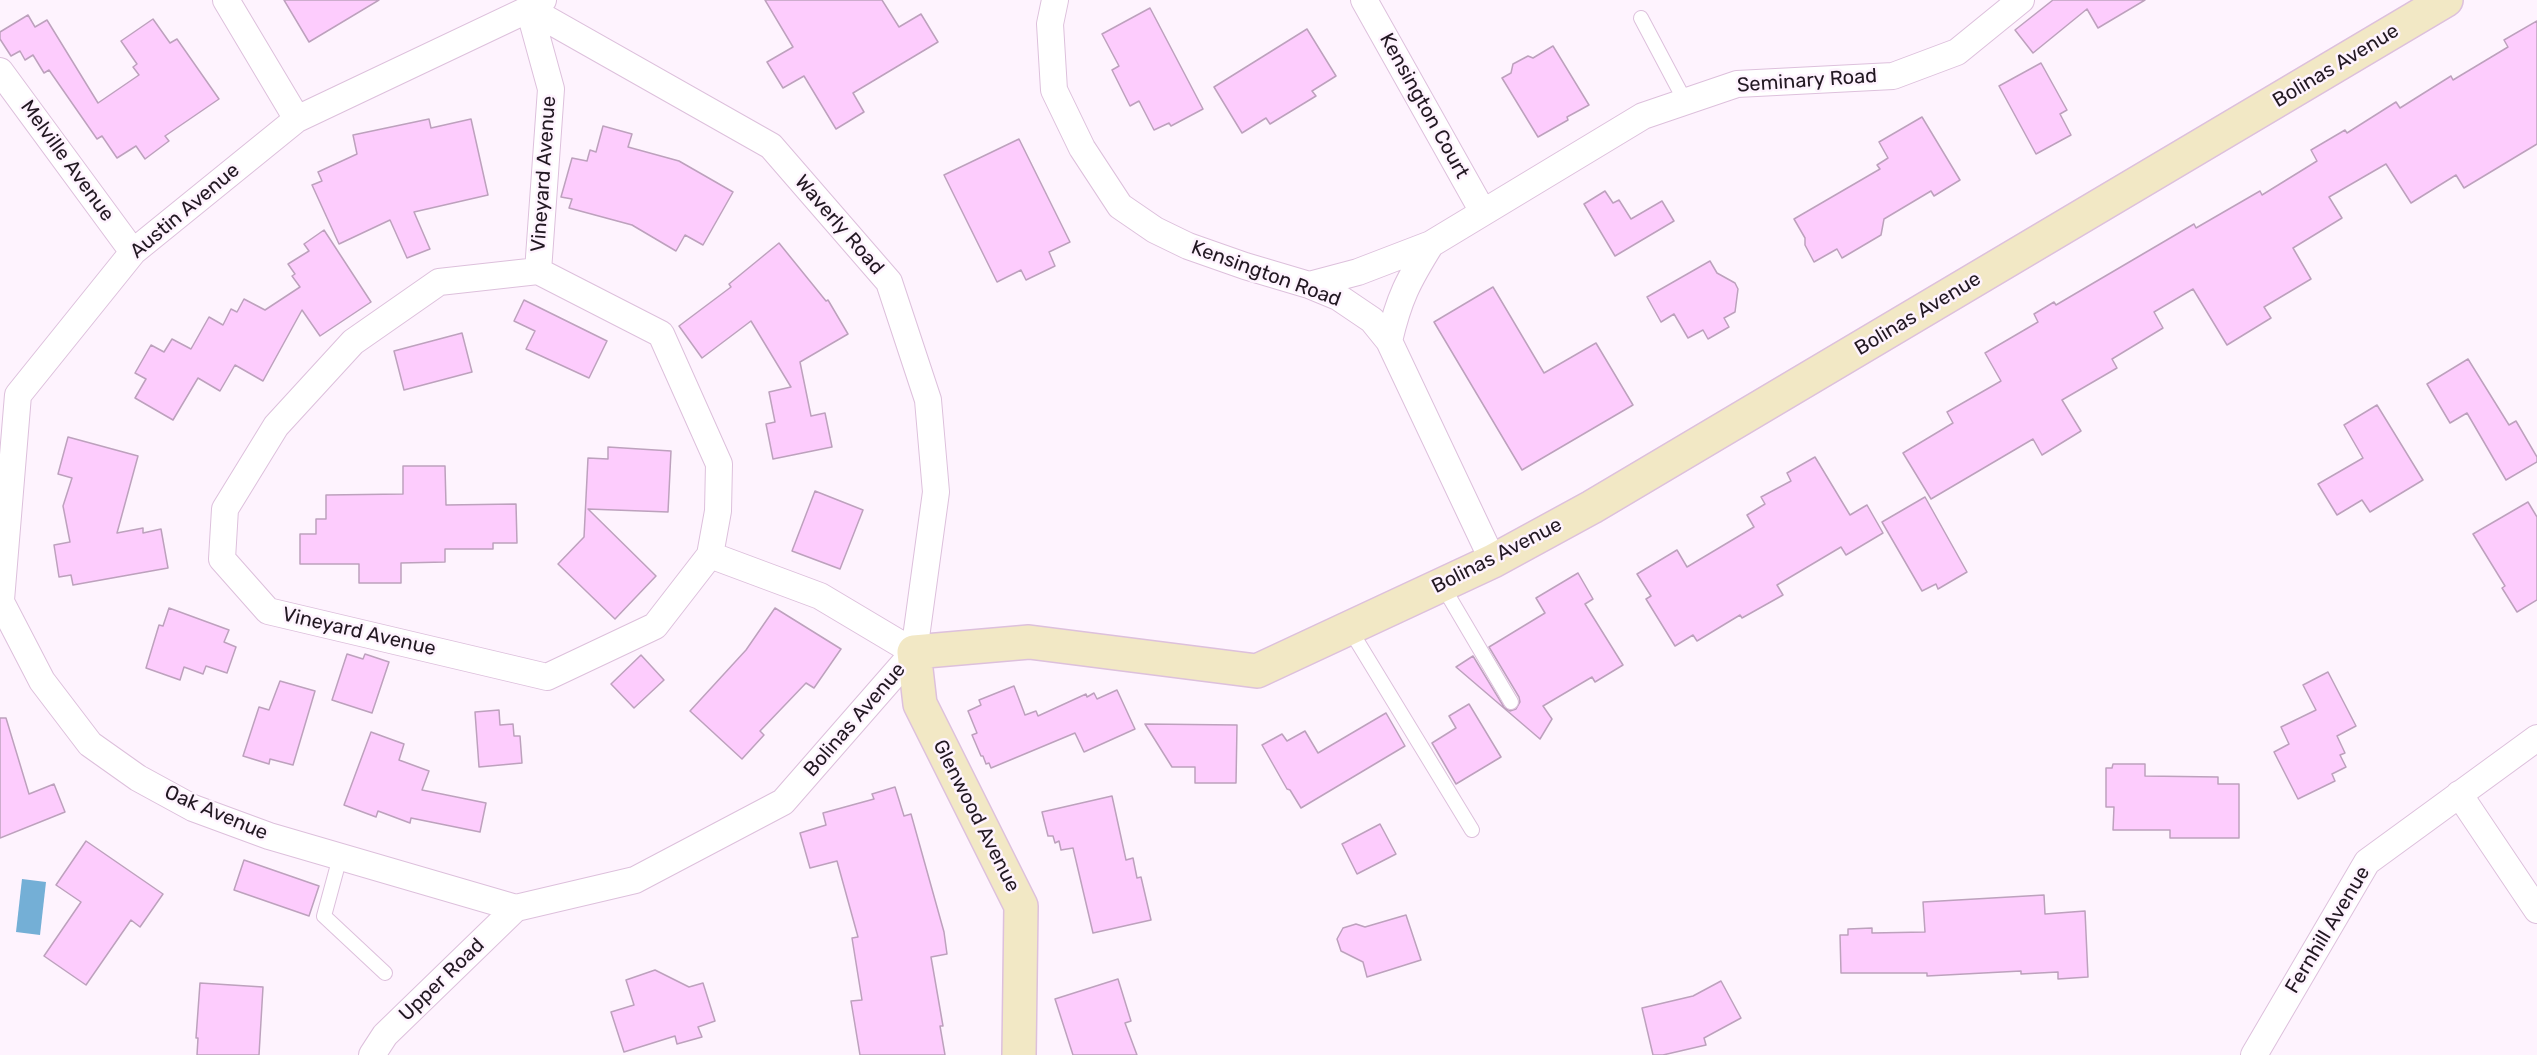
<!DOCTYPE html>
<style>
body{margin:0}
canvas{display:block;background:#fef3fe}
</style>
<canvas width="2537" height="1055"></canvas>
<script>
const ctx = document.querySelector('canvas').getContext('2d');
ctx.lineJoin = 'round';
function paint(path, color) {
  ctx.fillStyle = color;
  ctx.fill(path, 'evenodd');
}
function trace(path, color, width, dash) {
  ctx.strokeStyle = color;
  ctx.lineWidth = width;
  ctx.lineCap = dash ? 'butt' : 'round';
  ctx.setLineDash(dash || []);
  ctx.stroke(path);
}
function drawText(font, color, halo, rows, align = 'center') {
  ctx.font = font + ' Rubik,sans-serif';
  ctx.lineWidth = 5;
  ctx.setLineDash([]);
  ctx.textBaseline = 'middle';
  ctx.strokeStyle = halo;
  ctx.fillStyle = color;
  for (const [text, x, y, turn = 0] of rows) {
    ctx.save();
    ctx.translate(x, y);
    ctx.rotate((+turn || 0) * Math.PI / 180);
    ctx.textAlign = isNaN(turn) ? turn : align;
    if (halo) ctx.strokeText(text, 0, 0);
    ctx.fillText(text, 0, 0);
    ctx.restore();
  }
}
paint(new Path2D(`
 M 22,879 L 46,882 L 40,935 L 16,932 Z`), '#74afd6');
const building = new Path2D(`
 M 284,0 L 379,0 L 309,42 Z
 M 765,0 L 882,0 L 899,27 L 921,14 L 938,42 L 853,93 L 864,112 L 836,129 L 804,76 L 783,88 L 767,62 L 793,47 Z
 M 2053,0 L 2145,0 L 2098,28 L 2087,9 L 2033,53 L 2015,30 Z
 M 1150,8 L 1203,109 L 1171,126 L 1169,123 L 1154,130 L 1139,101 L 1130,106 L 1112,70 L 1119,66 L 1102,34 Z
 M 28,15 L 35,27 L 47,20 L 98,103 L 139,75 L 133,67 L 137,64 L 121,41 L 153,19 L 170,43 L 177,39 L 219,99 L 165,136 L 169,141 L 145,159 L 136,146 L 117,158 L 102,136 L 97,139 L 49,70 L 44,73 L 33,55 L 25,60 L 20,51 L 11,56 L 0,39 L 0,32 Z
 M 2537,21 L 2537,144 L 2464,188 L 2456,175 L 2411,203 L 2386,164 L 2329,197 L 2342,218 L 2293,248 L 2311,279 L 2264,307 L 2271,318 L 2227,345 L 2193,289 L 2154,312 L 2163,328 L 2112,359 L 2117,368 L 2062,400 L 2081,431 L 2042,455 L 2033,439 L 1931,499 L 1903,453 L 1953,423 L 1947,412 L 2001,381 L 1985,353 L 2038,322 L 2034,314 L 2054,302 L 2056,305 L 2194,224 L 2196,228 L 2260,191 L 2262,195 L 2317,161 L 2311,150 L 2345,130 L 2347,133 L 2396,102 L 2400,108 L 2451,76 L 2453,80 L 2508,47 L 2504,40 Z
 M 1307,29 L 1336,76 L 1312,91 L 1316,96 L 1270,124 L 1266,118 L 1242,133 L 1214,87 Z
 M 1553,46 L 1589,105 L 1567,117 L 1568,120 L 1538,137 L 1502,78 L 1511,73 L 1513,64 L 1528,56 L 1533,58 Z
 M 2041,63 L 2067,110 L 2060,114 L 2071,135 L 2036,154 L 1999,86 Z
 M 1922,117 L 1960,180 L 1934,196 L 1931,191 L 1884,219 L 1881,235 L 1842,258 L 1837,249 L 1814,262 L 1805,245 L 1805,238 L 1794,219 L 1880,169 L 1877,165 L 1888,158 L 1879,142 Z
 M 429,119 L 431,128 L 471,119 L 488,195 L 414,212 L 430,249 L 407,258 L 390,220 L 339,244 L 312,185 L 322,181 L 318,172 L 357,154 L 353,135 Z
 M 603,126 L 632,134 L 628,147 L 679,161 L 733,192 L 703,245 L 685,235 L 676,251 L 632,225 L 569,208 L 572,199 L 561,197 L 572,158 L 587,161 L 590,150 L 596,152 Z
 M 1019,139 L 1070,242 L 1049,252 L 1055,266 L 1026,280 L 1021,270 L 997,282 L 944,175 Z
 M 1605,191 L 1613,203 L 1619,200 L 1631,219 L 1662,201 L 1674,221 L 1615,256 L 1584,204 Z
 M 324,230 L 371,302 L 320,336 L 302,310 L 263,381 L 235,365 L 220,391 L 198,378 L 173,420 L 135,398 L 146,379 L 135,373 L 151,345 L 164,352 L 172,339 L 191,349 L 209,317 L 223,325 L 231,309 L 237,312 L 244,299 L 265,310 L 300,287 L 292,276 L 295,274 L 288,264 L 309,251 L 304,244 Z
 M 779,243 L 826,301 L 828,300 L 848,334 L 800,362 L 811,416 L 825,413 L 832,447 L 773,459 L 766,424 L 775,422 L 769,392 L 791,387 L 751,321 L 702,358 L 679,326 L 731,287 L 729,284 Z
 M 1710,261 L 1717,273 L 1735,283 L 1738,289 L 1735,312 L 1724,318 L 1729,327 L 1708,339 L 1703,330 L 1688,338 L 1674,314 L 1661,322 L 1647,297 Z
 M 1493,287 L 1544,373 L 1596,343 L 1633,405 L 1522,470 L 1434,322 Z
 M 524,300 L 607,341 L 589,378 L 526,349 L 535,331 L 514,321 Z
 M 462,333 L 472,372 L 404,390 L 394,351 Z
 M 2468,359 L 2509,425 L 2516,421 L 2537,457 L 2537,462 L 2506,480 L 2467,413 L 2450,423 L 2427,384 Z
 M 2377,405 L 2423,480 L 2370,512 L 2362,500 L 2337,515 L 2318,484 L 2363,458 L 2344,425 Z
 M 68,437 L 138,456 L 117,533 L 143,528 L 143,533 L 161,529 L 168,568 L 73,585 L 71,575 L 59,577 L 54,545 L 70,542 L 63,506 L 72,478 L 58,474 Z
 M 608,447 L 671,451 L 668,512 L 588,509 L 656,576 L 615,619 L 558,564 L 584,537 L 588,458 L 608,459 Z
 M 1815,457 L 1850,515 L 1867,505 L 1883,533 L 1846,555 L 1841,547 L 1777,585 L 1783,595 L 1742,618 L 1740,615 L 1697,641 L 1693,635 L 1675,646 L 1646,599 L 1651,596 L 1637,574 L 1677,550 L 1687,567 L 1754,527 L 1747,515 L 1765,504 L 1761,497 L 1791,481 L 1787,473 Z
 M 403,466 L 445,466 L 446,505 L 516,504 L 517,543 L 493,543 L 493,549 L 445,549 L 445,562 L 401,563 L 401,583 L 359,583 L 359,564 L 300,564 L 300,534 L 316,534 L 316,519 L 326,519 L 326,495 L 403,494 Z
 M 815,491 L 863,510 L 840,569 L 792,551 Z
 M 1925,497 L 1967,572 L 1938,589 L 1936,584 L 1922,591 L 1882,522 Z
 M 2528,502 L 2537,517 L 2537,600 L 2517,612 L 2502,588 L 2505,586 L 2473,534 Z
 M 1578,573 L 1593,599 L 1585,604 L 1623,665 L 1595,682 L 1592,677 L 1543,706 L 1552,719 L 1540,739 L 1456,667 L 1473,656 L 1504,707 L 1510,711 L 1516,709 L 1520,702 L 1519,697 L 1489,647 L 1545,613 L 1536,598 Z
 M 169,608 L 229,630 L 224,642 L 236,647 L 227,673 L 206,666 L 203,674 L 184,667 L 180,680 L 146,668 L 159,625 L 163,626 Z
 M 775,608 L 841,649 L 814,688 L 806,683 L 760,731 L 764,735 L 742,759 L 690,711 L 746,650 Z
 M 347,654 L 363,659 L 365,654 L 389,662 L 372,713 L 332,700 Z
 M 641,655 L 664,680 L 634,708 L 611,684 Z
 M 2328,672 L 2356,726 L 2337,736 L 2345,753 L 2340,755 L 2346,767 L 2332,774 L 2335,781 L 2298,799 L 2274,752 L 2289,744 L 2281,727 L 2316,710 L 2303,685 Z
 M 280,681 L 315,691 L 293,765 L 270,759 L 269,764 L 243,756 L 259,707 L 269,710 Z
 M 1014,686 L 1025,715 L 1036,711 L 1038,716 L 1086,694 L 1087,697 L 1094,693 L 1097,699 L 1117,690 L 1135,729 L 1084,752 L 1075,733 L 991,768 L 989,763 L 986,764 L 983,756 L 981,756 L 972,735 L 977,733 L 968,711 L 981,705 L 979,700 Z
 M 1469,704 L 1501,757 L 1456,784 L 1432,743 L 1456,728 L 1449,716 Z
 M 499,710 L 500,725 L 513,724 L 514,736 L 520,736 L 522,763 L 479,767 L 475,712 Z
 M 1386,713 L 1405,746 L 1301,808 L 1290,790 L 1287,789 L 1262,745 L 1282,734 L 1287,741 L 1305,731 L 1318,753 Z
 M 0,718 L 6,718 L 29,794 L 54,784 L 65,812 L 0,838 Z
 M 1145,724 L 1237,725 L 1236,783 L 1195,783 L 1195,767 L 1172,767 Z
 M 371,732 L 404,744 L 399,760 L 429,771 L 422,790 L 486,803 L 480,832 L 411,818 L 410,823 L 378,811 L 376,817 L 344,805 Z
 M 2113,764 L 2145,764 L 2145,776 L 2218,777 L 2218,784 L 2239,784 L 2239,838 L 2170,838 L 2170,830 L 2113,830 L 2114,807 L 2106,807 L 2106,768 L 2112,768 Z
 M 895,787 L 904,816 L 911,814 L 944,932 L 947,954 L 931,957 L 943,1026 L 940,1026 L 945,1055 L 860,1055 L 851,1001 L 862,1000 L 852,938 L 858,937 L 837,861 L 810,868 L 800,833 L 826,825 L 823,813 L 874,799 L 872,794 Z
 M 1112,796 L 1126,860 L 1133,858 L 1137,878 L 1141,877 L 1151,920 L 1093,933 L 1073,848 L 1061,850 L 1059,841 L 1055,843 L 1053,836 L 1048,836 L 1042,812 Z
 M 1380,824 L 1396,854 L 1357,874 L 1342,844 Z
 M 86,841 L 163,894 L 140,927 L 131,920 L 86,985 L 44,956 L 81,902 L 56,885 Z
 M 244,860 L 319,886 L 309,916 L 234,890 Z
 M 2044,895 L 2045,914 L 2085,911 L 2088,977 L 2058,979 L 2058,972 L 2021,974 L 2021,971 L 1927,976 L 1927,973 L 1841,973 L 1840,935 L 1848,935 L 1848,929 L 1872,928 L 1872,933 L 1925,932 L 1923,902 Z
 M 1406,915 L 1421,960 L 1367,977 L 1363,962 L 1341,951 L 1337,939 L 1343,928 L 1356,924 L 1365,927 Z
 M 655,970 L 689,987 L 703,983 L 715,1021 L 698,1027 L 702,1037 L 677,1044 L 675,1036 L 624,1052 L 611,1012 L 634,1005 L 626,980 Z
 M 1118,979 L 1131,1021 L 1125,1023 L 1137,1055 L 1073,1055 L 1055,999 Z
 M 1721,981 L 1741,1018 L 1704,1038 L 1706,1045 L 1663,1055 L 1653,1055 L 1642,1008 L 1693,996 Z
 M 200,983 L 263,987 L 259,1055 L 197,1055 L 198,1038 L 196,1038 Z`);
paint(building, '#fdccfd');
trace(building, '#bda1bd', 1.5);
const lane = new Path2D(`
 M 1641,18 L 1685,101
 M 1442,585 L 1511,702
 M 1349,628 L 1472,830
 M 340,857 L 324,916 L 385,973`);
const street = new Path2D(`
 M 226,0 L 297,119
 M 1055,0 L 1050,24 L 1054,90 L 1082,148 L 1120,206 L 1155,230 L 1188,246 L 1245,266 L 1309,285 L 1338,297 L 1372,320 L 1389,341 L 1493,561
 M 1364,0 L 1483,212
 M 529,9 L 551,89 L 538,271 L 439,282 L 353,342 L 276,426 L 225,509 L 222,559 L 268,611 L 547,677 L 655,626 L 710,555 L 820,596 L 914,652
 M 529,9 L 771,146 L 889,282 L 928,400 L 936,492 L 914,652
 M 0,71 L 133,252
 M 538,271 L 661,334 L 719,464 L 718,511 L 710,555
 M 1309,285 L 1358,272 L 1431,244 L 1643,116 L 1737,84 L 1893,76 L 1957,52 L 2021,0
 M 1389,341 C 1399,298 1408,281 1431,244
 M 0,600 L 42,681 L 90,744 L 138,778 L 193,808 L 269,836 L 516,908 L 635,880 L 783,802 L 914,652
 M 1,600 L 18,395 L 133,252 L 297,119 L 529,9 L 543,0
 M 2459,794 L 2537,910
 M 372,1055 L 385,1035 L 516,908
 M 2254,1055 L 2367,862 L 2537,738`);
const secondary = new Path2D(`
 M 1019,1055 L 1021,906 L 920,704 L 914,652 L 1029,642 L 1257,671 L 1493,561 L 1592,507 L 2446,0`);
trace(lane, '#ddc0dc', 16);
trace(street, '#ddc0dc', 28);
trace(secondary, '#ddc0dc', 36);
trace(lane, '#fff', 14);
trace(street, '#fff', 26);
trace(secondary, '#f2e8c5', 33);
drawText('20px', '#221822', '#fef3fe', [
 ["Bolinas Avenue",2336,66,-31],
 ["Seminary Road",1807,81,-4],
 ["Kensington Court",1424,106,61],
 ["Melville Avenue",67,161,54],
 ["Vineyard Avenue",544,174,-86],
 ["Austin Avenue",185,211,-40],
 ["Waverly Road",839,225,49],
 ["Kensington Road",1266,274,20],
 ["Bolinas Avenue",1918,314,-31],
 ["Bolinas Avenue",1497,556,-27],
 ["Vineyard Avenue",359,632,13],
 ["Bolinas Avenue",855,720,-49],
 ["Oak Avenue",216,813,23],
 ["Glenwood Avenue",976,816,63],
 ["Fernhill Avenue",2328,930,-59],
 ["Upper Road",442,980,-44]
]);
</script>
